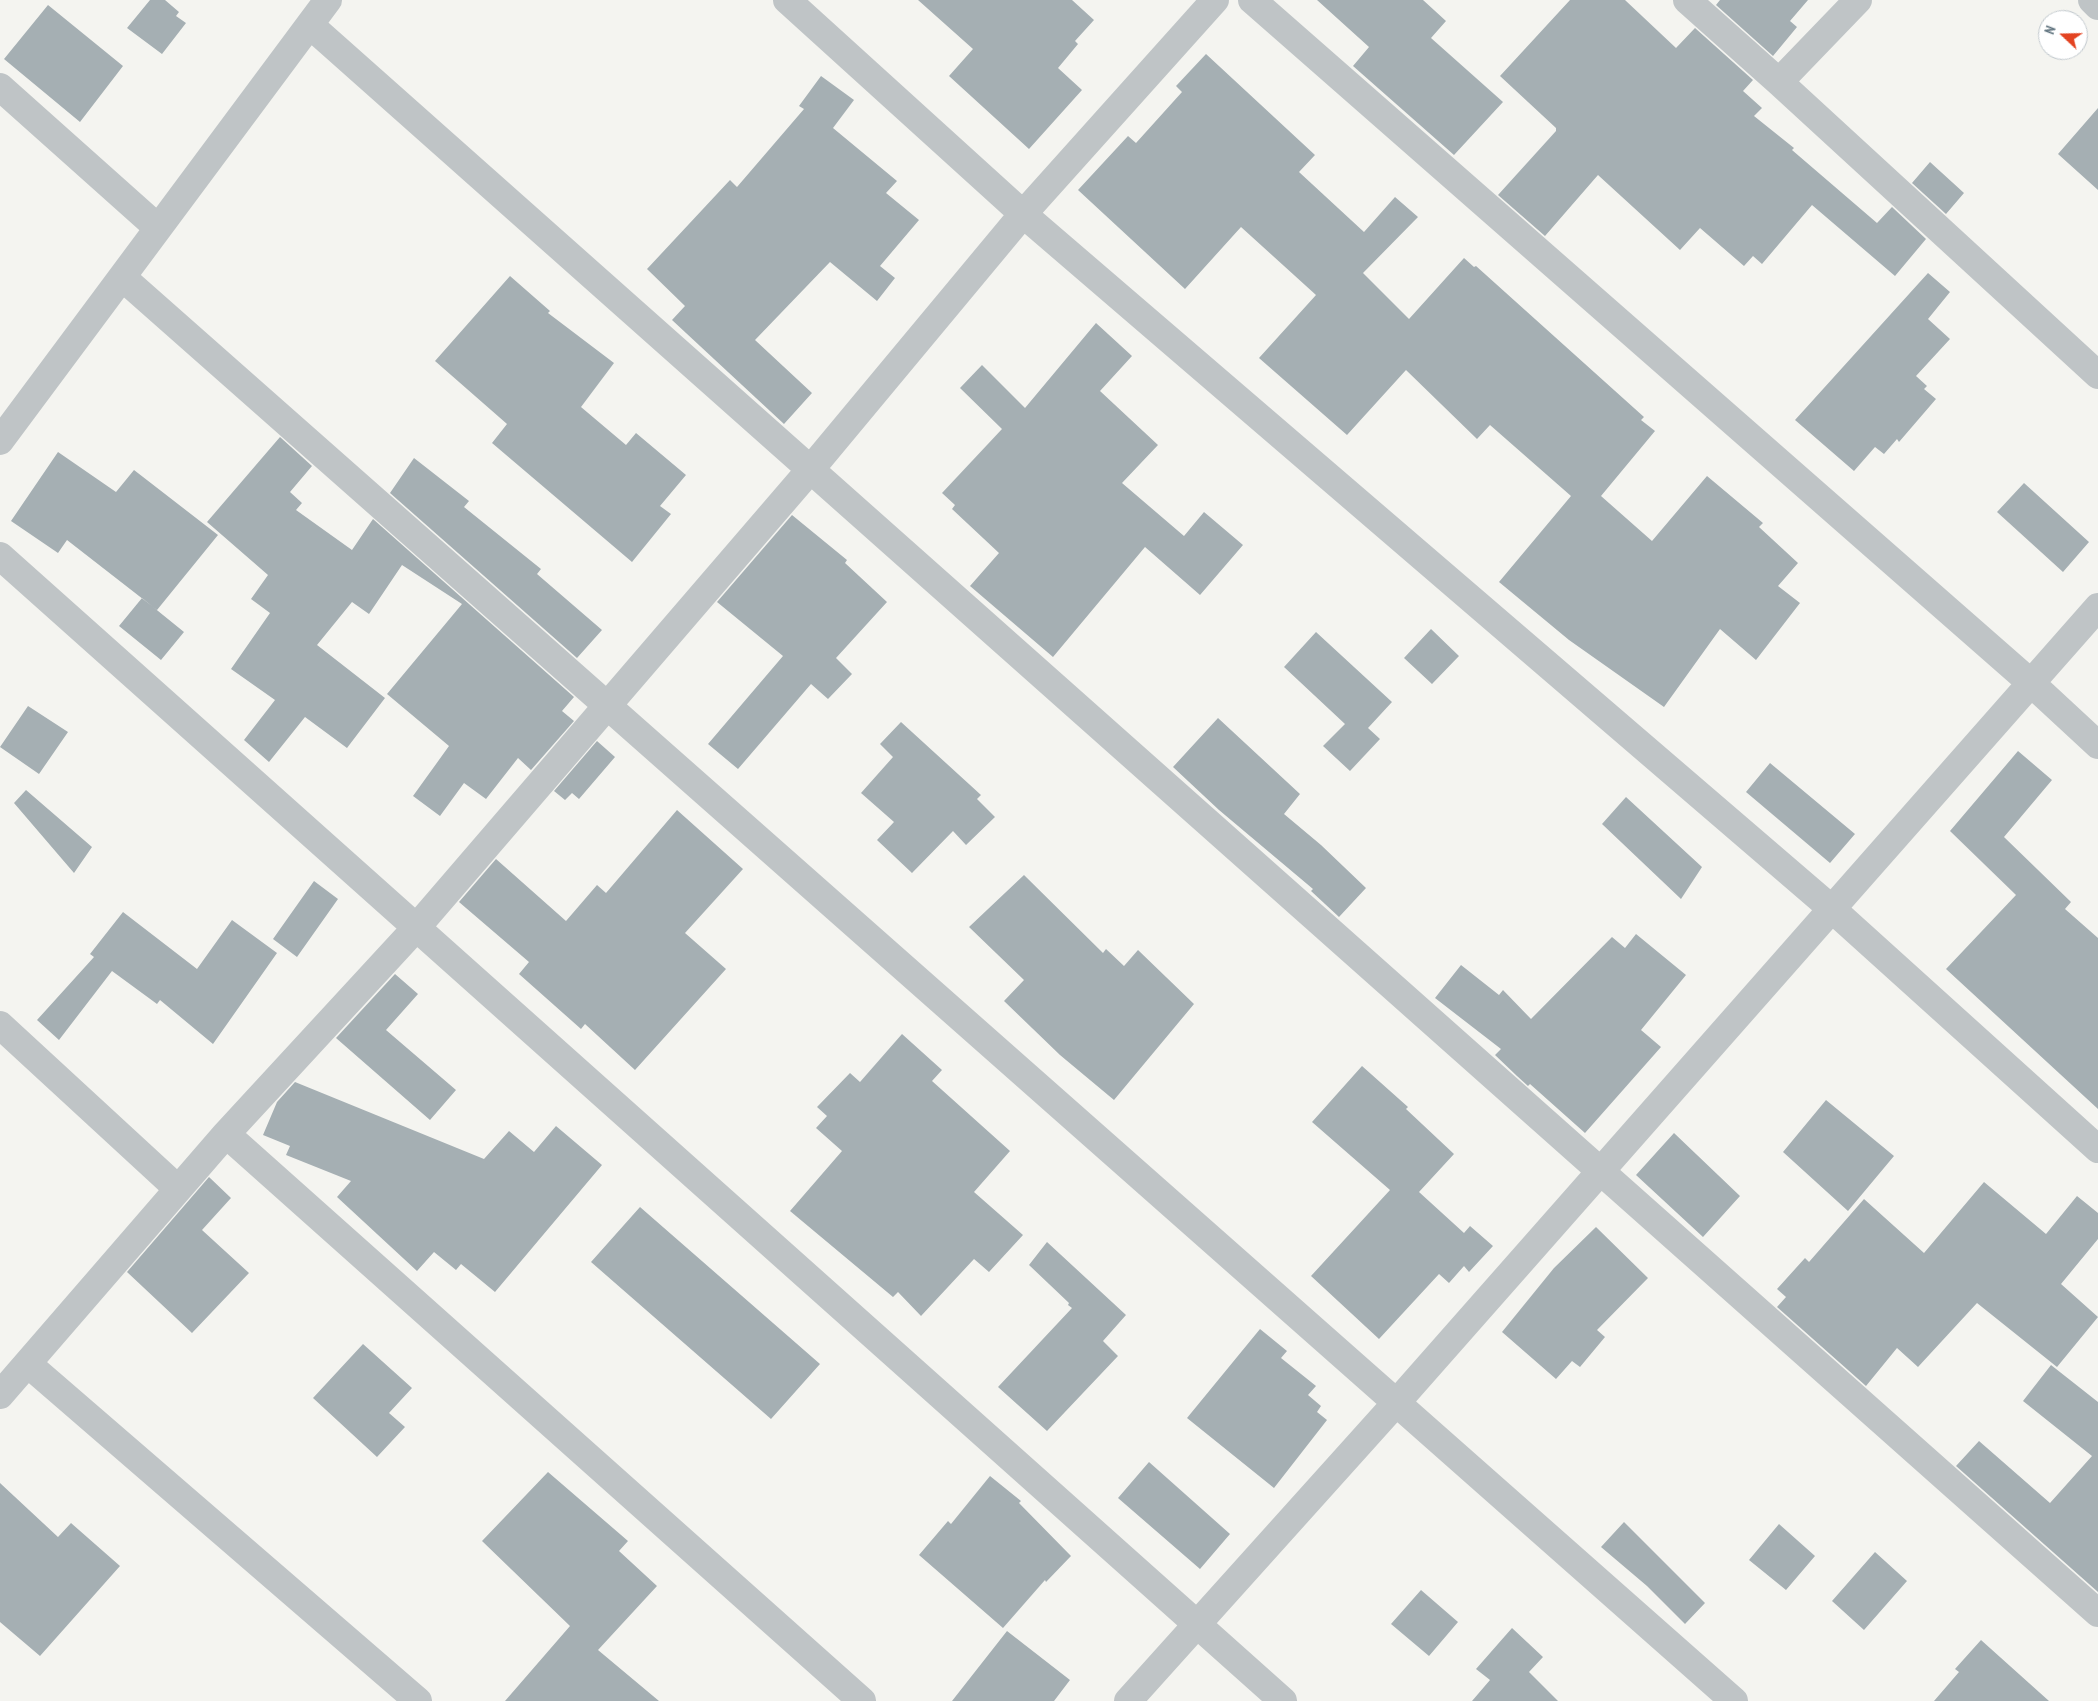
<!DOCTYPE html>
<style>
body{margin:0}
#map{position:relative;width:2098px;height:1701px;overflow:hidden;background:#f4f4f0;font-family:"PT Sans Narrow",sans-serif}
canvas{display:block}
.north{position:absolute;left:2038px;top:10px;width:50px;height:50px;box-sizing:border-box;background:#fff;border:1px solid #c1c8cd;border-radius:50%;rotate:291deg;font-size:14px;font-weight:700;line-height:20px;text-align:center;color:#637681}
.north::after{content:'';display:block;margin:auto;width:18px;height:22px;background:#e34321;clip-path:polygon(50% 0,100% 100%,50% 72%,0 100%)}
</style>
<div id="map">
<canvas width="2098" height="1701"></canvas>
<div class="north">N</div>
</div>
<script>
const ctx = document.querySelector('canvas').getContext('2d');
ctx.lineJoin = 'round';
function paint(path, color) {
  ctx.fillStyle = color;
  ctx.fill(path, 'evenodd');
}
function trace(path, color, width, dash) {
  ctx.strokeStyle = color;
  ctx.lineWidth = width;
  ctx.lineCap = dash ? 'butt' : 'round';
  ctx.setLineDash(dash || []);
  ctx.stroke(path);
}
paint(new Path2D(`
 M 150,0 L 165,0 L 179,12 L 176,16 L 186,23 L 162,54 L 127,28 Z
 M 918,0 L 1072,0 L 1094,20 L 1075,41 L 1078,44 L 1058,68 L 1082,90 L 1029,149 L 949,76 L 973,49 Z
 M 1317,0 L 1423,0 L 1446,21 L 1431,38 L 1503,102 L 1454,155 L 1353,66 L 1369,47 Z
 M 1570,0 L 1625,0 L 1676,48 L 1695,28 L 1753,80 L 1743,91 L 1762,108 L 1754,116 L 1794,148 L 1792,150 L 1877,223 L 1892,207 L 1926,239 L 1895,276 L 1812,205 L 1762,264 L 1753,256 L 1744,266 L 1700,228 L 1680,250 L 1598,175 L 1545,236 L 1498,195 L 1556,131 L 1556,128 L 1500,76 Z
 M 1720,0 L 1808,0 L 1790,21 L 1797,27 L 1773,56 L 1716,5 Z
 M 48,5 L 123,66 L 80,122 L 4,59 Z
 M 1206,54 L 1315,155 L 1299,172 L 1364,232 L 1395,197 L 1418,217 L 1363,273 L 1409,319 L 1464,258 L 1474,267 L 1476,266 L 1644,417 L 1641,420 L 1655,431 L 1601,496 L 1652,541 L 1707,476 L 1763,523 L 1759,527 L 1798,563 L 1778,586 L 1800,603 L 1756,660 L 1720,629 L 1664,707 L 1569,640 L 1499,582 L 1571,496 L 1490,425 L 1477,439 L 1406,370 L 1347,435 L 1259,358 L 1316,295 L 1241,227 L 1185,289 L 1078,190 L 1128,136 L 1136,143 L 1182,92 L 1176,86 Z
 M 821,76 L 854,100 L 833,128 L 897,181 L 886,193 L 919,220 L 880,266 L 895,278 L 877,301 L 830,262 L 755,340 L 812,393 L 784,424 L 672,320 L 685,306 L 647,269 L 730,180 L 737,187 L 804,109 L 799,106 Z
 M 2098,108 L 2098,190 L 2058,154 Z
 M 1930,162 L 1964,193 L 1946,214 L 1912,183 Z
 M 1928,273 L 1950,292 L 1928,319 L 1950,339 L 1916,376 L 1927,386 L 1924,389 L 1936,399 L 1899,442 L 1897,439 L 1884,454 L 1875,447 L 1854,471 L 1795,420 Z
 M 510,276 L 550,311 L 548,313 L 614,363 L 581,407 L 626,445 L 636,433 L 686,475 L 660,506 L 671,514 L 632,562 L 492,443 L 507,424 L 435,361 Z
 M 1096,323 L 1132,356 L 1100,391 L 1158,445 L 1122,483 L 1184,536 L 1204,512 L 1243,545 L 1200,595 L 1145,547 L 1053,657 L 970,586 L 999,553 L 952,509 L 955,505 L 942,493 L 1002,429 L 960,388 L 982,365 L 1025,408 Z
 M 280,437 L 312,466 L 290,492 L 302,503 L 296,510 L 352,550 L 373,519 L 574,697 L 562,711 L 574,721 L 531,770 L 518,758 L 486,799 L 464,783 L 440,816 L 413,796 L 449,746 L 387,694 L 462,604 L 402,565 L 369,614 L 352,602 L 317,645 L 385,698 L 347,748 L 305,717 L 269,762 L 244,740 L 275,700 L 231,669 L 270,613 L 251,599 L 268,575 L 207,522 Z
 M 58,452 L 116,492 L 134,470 L 218,535 L 157,610 L 67,540 L 58,553 L 11,521 Z
 M 414,458 L 469,501 L 464,507 L 541,569 L 537,574 L 602,630 L 577,658 L 390,493 Z
 M 2024,483 L 2089,542 L 2063,572 L 1997,512 Z
 M 792,515 L 847,560 L 845,563 L 887,602 L 836,658 L 852,674 L 828,699 L 811,684 L 738,769 L 708,744 L 783,656 L 717,602 Z
 M 142,598 L 184,632 L 161,660 L 119,626 Z
 M 1431,629 L 1459,656 L 1432,684 L 1404,658 Z
 M 1316,632 L 1392,702 L 1368,728 L 1380,739 L 1350,771 L 1323,746 L 1345,724 L 1284,667 Z
 M 28,706 L 68,732 L 39,774 L 0,747 Z
 M 1218,718 L 1300,794 L 1284,814 L 1321,845 L 1366,888 L 1339,917 L 1311,891 L 1313,889 L 1219,810 L 1173,767 Z
 M 901,722 L 981,795 L 977,799 L 995,817 L 966,845 L 953,831 L 912,873 L 877,840 L 894,822 L 861,793 L 893,757 L 880,744 Z
 M 597,741 L 615,757 L 579,799 L 572,793 L 565,800 L 554,791 Z
 M 2018,751 L 2052,780 L 2004,837 L 2071,902 L 2065,909 L 2098,938 L 2098,1109 L 1946,969 L 2016,895 L 1950,831 Z
 M 1770,763 L 1855,834 L 1830,863 L 1746,792 Z
 M 26,790 L 92,847 L 74,873 L 14,803 Z
 M 1626,797 L 1702,867 L 1681,899 L 1602,824 Z
 M 677,810 L 743,869 L 685,933 L 726,969 L 635,1070 L 585,1024 L 581,1029 L 519,974 L 529,962 L 459,902 L 496,859 L 566,921 L 597,885 L 606,893 Z
 M 1024,875 L 1103,953 L 1106,949 L 1124,966 L 1138,950 L 1194,1004 L 1114,1100 L 1060,1055 L 1004,1001 L 1024,980 L 969,927 Z
 M 314,881 L 338,899 L 297,957 L 273,939 Z
 M 123,912 L 197,969 L 232,920 L 277,953 L 213,1044 L 160,1000 L 157,1004 L 112,971 L 59,1040 L 37,1020 L 94,957 L 90,954 Z
 M 1636,934 L 1686,975 L 1641,1030 L 1661,1047 L 1585,1133 L 1530,1084 L 1528,1086 L 1517,1076 L 1495,1055 L 1501,1049 L 1435,998 L 1461,965 L 1499,995 L 1503,990 L 1531,1019 L 1612,937 L 1625,948 Z
 M 395,974 L 418,994 L 386,1030 L 456,1090 L 430,1120 L 336,1038 Z
 M 902,1034 L 942,1070 L 932,1081 L 1010,1151 L 974,1192 L 1023,1235 L 989,1272 L 974,1259 L 921,1316 L 898,1292 L 893,1297 L 790,1211 L 842,1151 L 816,1128 L 827,1116 L 817,1107 L 850,1073 L 860,1082 Z
 M 1362,1066 L 1408,1107 L 1406,1109 L 1454,1154 L 1419,1192 L 1464,1233 L 1470,1226 L 1493,1246 L 1469,1272 L 1464,1266 L 1449,1283 L 1439,1274 L 1379,1339 L 1311,1276 L 1390,1190 L 1312,1122 Z
 M 295,1082 L 484,1159 L 509,1131 L 534,1152 L 556,1126 L 602,1165 L 495,1292 L 461,1264 L 456,1270 L 434,1252 L 417,1271 L 337,1197 L 351,1181 L 286,1155 L 290,1146 L 263,1135 L 277,1102 Z
 M 1826,1100 L 1894,1156 L 1848,1211 L 1783,1152 Z
 M 1674,1133 L 1740,1196 L 1703,1237 L 1636,1175 Z
 M 209,1177 L 231,1198 L 202,1230 L 249,1273 L 192,1333 L 127,1272 Z
 M 1984,1182 L 2046,1234 L 2077,1196 L 2098,1213 L 2098,1239 L 2061,1284 L 2098,1317 L 2057,1367 L 1977,1303 L 1918,1367 L 1897,1348 L 1866,1386 L 1777,1307 L 1786,1297 L 1777,1289 L 1805,1258 L 1809,1262 L 1864,1199 L 1924,1253 Z
 M 640,1207 L 820,1364 L 771,1419 L 591,1262 Z
 M 1596,1227 L 1648,1278 L 1597,1330 L 1605,1337 L 1580,1367 L 1572,1361 L 1556,1379 L 1502,1332 L 1554,1268 Z
 M 1047,1242 L 1126,1315 L 1103,1341 L 1118,1356 L 1047,1431 L 998,1387 L 1072,1308 L 1068,1305 L 1069,1303 L 1029,1265 Z
 M 1260,1329 L 1287,1351 L 1281,1358 L 1316,1386 L 1308,1395 L 1321,1406 L 1317,1412 L 1327,1420 L 1274,1488 L 1187,1418 Z
 M 363,1344 L 412,1388 L 389,1413 L 405,1427 L 377,1457 L 313,1398 Z
 M 2051,1365 L 2098,1402 L 2098,1592 L 1956,1466 L 1979,1441 L 2050,1503 L 2092,1456 L 2023,1401 Z
 M 1149,1462 L 1230,1534 L 1200,1569 L 1118,1498 Z
 M 548,1472 L 628,1541 L 619,1551 L 657,1586 L 598,1650 L 659,1701 L 505,1701 L 570,1626 L 482,1541 Z
 M 990,1476 L 1021,1501 L 1019,1503 L 1071,1556 L 1046,1582 L 1045,1580 L 1003,1628 L 919,1555 L 948,1521 L 951,1524 Z
 M 0,1483 L 58,1537 L 71,1523 L 120,1566 L 40,1656 L 0,1622 Z
 M 1624,1522 L 1705,1603 L 1685,1624 L 1647,1586 L 1601,1547 Z
 M 1779,1524 L 1815,1556 L 1786,1590 L 1749,1560 Z
 M 1875,1552 L 1907,1581 L 1864,1630 L 1832,1601 Z
 M 1421,1590 L 1458,1622 L 1429,1656 L 1391,1624 Z
 M 1512,1628 L 1543,1657 L 1529,1672 L 1558,1701 L 1472,1701 L 1490,1680 L 1476,1669 Z
 M 1007,1631 L 1070,1680 L 1054,1701 L 952,1701 Z
 M 1981,1640 L 2049,1701 L 1934,1701 L 1959,1672 L 1955,1669 Z`), '#a5afb3');
trace(new Path2D(`
 M 787,0 L 1023,214 L 1832,909 L 2098,1149
 M 1252,0 L 2031,683 L 2098,745
 M 1687,0 L 1779,82 L 2098,375
 M 2092,0 L 2098,6
 M 310,25 L 2098,1613
 M 1779,82 L 1858,0
 M 0,87 L 158,228
 M 122,277 L 1734,1701
 M 0,441 L 328,0
 M 0,556 L 1283,1701
 M 0,1025 L 178,1189
 M 226,1134 L 862,1701
 M 28,1364 L 418,1701
 M 0,1395 L 226,1134 L 416,928 L 810,470 L 1023,214 L 1215,0
 M 1128,1701 L 1405,1393 L 2098,607`), '#bfc4c6', 28);
</script>
